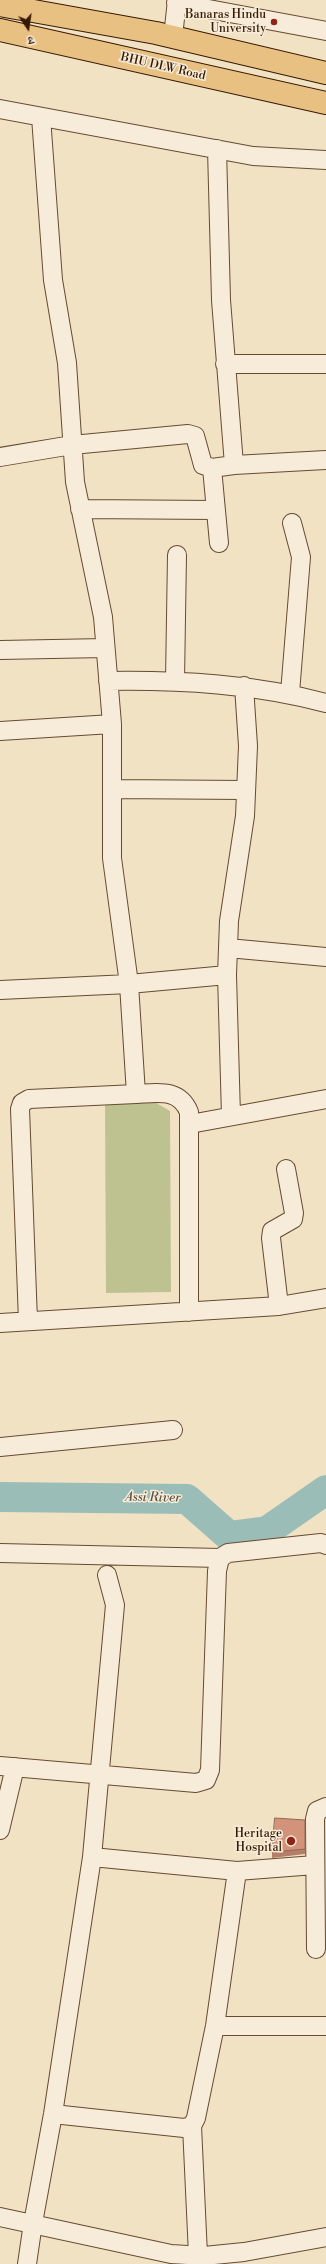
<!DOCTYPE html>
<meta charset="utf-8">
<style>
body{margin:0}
#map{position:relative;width:326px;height:2264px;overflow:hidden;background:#f1e2c4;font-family:"Libre Bodoni","Noto Serif Devanagari",serif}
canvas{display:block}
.north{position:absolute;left:8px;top:8px;width:40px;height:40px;-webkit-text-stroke:3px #f6ecd9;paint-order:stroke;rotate:167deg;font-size:11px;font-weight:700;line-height:16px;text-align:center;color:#371902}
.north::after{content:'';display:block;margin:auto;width:14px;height:18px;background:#371902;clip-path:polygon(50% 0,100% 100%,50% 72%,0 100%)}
</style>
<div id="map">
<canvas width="326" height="2264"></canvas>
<div class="north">उ</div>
</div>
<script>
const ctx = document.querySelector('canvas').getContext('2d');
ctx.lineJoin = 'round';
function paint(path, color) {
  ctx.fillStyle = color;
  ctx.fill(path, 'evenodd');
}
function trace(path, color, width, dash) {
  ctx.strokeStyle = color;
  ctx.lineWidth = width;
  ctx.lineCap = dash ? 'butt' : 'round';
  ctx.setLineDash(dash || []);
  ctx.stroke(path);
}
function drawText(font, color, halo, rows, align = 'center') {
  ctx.font = font + ' "Libre Bodoni",serif';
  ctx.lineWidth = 3;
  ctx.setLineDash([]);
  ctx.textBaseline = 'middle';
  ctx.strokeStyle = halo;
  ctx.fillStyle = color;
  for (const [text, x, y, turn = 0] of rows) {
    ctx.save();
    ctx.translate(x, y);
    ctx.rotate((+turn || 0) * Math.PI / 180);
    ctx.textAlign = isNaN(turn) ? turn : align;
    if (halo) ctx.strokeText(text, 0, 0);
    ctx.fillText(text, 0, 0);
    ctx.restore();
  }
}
paint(new Path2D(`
 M 151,1100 L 170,1111 L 171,1292 L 106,1293 L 105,1103 Z`), '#bec291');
trace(new Path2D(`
 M 0,1497 L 187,1499 L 229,1536 L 267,1531 L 326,1490`), '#9bbdb7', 30);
const minor = new Path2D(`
 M 176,3 L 326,31
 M 173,37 L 177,0
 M 0,109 L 253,156 L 326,160
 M 41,117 L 53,280 L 67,363 L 75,482 L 103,617 L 112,724 L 112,858 L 129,984 L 136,1094 C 158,1093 179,1088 189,1112 L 189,1312
 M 217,149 L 221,300 L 234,465
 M 225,364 L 326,364
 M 0,457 L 72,445 L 188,434 L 195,436 L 203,465 L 212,468 L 234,465 L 326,460
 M 212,468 L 219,543
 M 80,509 L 216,510
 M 0,650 L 105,648
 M 175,680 L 177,555
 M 108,681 C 182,680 254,684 326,703
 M 290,693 L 301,557 L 292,523
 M 0,731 L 112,724
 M 112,789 L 245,790
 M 228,948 L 326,957
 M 227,975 L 229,921 L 245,816 L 248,746 L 244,686
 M 0,990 L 129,984 L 227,975 L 231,1116
 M 190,1124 L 326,1099
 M 279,1306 L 271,1238 L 272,1231 L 293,1219 L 294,1213 L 286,1169
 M 28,1321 L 20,1109 L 22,1103 L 29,1099 L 136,1094
 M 0,1323 L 279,1306 L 326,1298
 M 0,1447 L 173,1430
 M 0,1553 L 220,1558
 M 0,1766 L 196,1783 L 206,1780 L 210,1770 L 217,1571 L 220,1558 L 228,1553 L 321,1543 L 326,1545
 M 0,1830 L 15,1767
 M 237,1871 L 315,1865
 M 316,1949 L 315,1819 L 317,1811 L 326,1807
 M 215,2026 L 326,2026
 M 53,2114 L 184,2128 L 192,2126 L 196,2118 L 215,2026 L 237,1871 L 92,1857
 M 192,2126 L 198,2255
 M 0,2217 L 171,2254 L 204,2256 L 244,2252 L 326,2237
 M 27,2264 L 33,2223 L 53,2114 L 92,1857 L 115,1605 L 107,1575`);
const major = new Path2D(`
 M 0,5 L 156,33 L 326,73
 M 0,30 L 326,103`);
trace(minor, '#664b32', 20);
trace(major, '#371902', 24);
trace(minor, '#f6ecd9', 18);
trace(major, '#e8c182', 22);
paint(new Path2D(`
 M 305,1820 L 305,1854 L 272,1858 L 272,1852 Z`), '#b57e69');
const building = new Path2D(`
 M 275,1818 L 305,1820 L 305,1849 L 272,1852 Z`);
paint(building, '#d2937a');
trace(building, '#936755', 1);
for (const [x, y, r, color] of [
 [274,22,4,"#8f2418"],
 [291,1841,5,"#8f2418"]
]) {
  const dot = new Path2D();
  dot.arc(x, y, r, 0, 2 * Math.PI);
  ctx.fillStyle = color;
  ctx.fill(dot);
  trace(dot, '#f6ecd9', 1.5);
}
drawText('12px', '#371902', '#f6ecd9', [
 ["Banaras Hindu",266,15],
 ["University",266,29],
 ["Heritage",282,1834],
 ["Hospital",282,1848]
], 'right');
drawText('12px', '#371902', '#f6ecd9', [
 ["BHU DLW Road",163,67,13]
]);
drawText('italic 13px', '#5a5241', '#f6ecd9', [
 ["Assi River",153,1498,1]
]);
</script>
